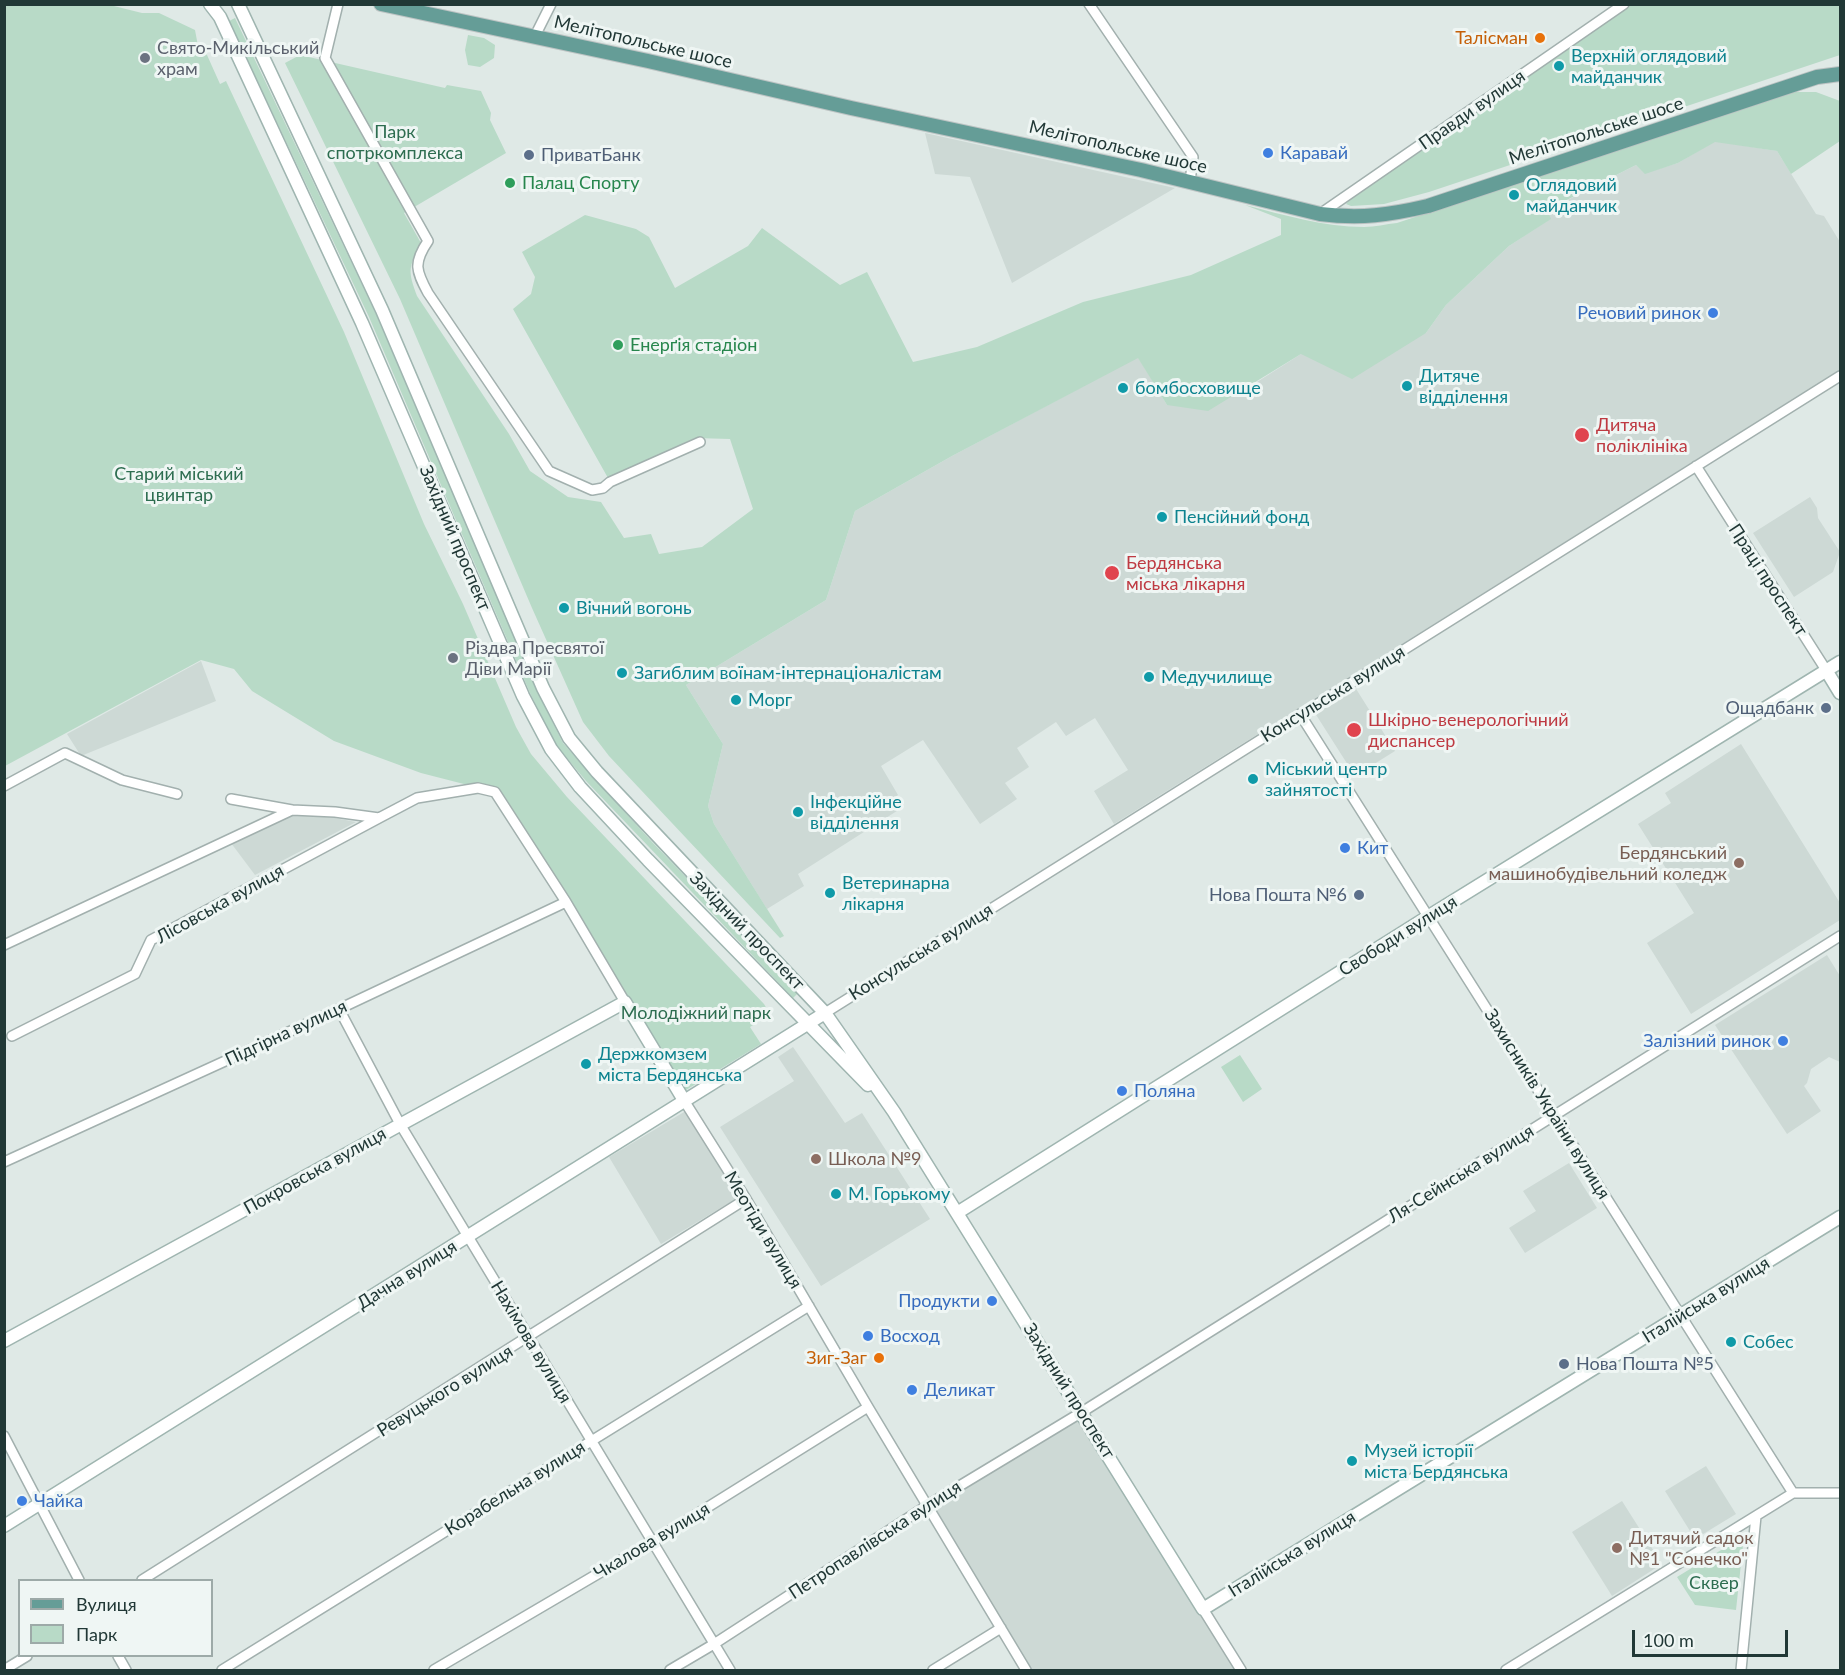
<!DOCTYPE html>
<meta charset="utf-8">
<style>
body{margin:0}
#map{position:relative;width:1845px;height:1675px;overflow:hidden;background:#dfe9e6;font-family:Lato,sans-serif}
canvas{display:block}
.frame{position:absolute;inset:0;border:6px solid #213836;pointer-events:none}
.legend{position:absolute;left:18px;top:1579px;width:195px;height:78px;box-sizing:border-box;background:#eff6f4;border:2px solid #9daaa8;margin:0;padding:8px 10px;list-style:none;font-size:18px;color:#213836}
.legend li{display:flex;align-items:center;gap:12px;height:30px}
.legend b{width:30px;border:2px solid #9daaa8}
.scale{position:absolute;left:1632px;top:1630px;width:156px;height:27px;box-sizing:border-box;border:3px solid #213836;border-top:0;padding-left:8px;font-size:18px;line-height:21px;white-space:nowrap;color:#213836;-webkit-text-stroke:4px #eff6f4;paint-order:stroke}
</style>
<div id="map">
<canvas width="1845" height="1675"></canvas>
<div class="frame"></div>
<ul class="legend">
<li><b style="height:8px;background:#659d97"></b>Вулиця</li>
<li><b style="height:16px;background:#b8dac7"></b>Парк</li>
</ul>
<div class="scale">100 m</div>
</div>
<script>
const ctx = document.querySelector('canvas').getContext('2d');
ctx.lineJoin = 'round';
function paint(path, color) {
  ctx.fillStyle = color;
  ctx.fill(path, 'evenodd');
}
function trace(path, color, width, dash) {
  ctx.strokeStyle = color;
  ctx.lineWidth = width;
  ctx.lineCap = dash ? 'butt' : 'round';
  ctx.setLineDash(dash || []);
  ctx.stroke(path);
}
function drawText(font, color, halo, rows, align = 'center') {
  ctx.font = font + ' Lato,sans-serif';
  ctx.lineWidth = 6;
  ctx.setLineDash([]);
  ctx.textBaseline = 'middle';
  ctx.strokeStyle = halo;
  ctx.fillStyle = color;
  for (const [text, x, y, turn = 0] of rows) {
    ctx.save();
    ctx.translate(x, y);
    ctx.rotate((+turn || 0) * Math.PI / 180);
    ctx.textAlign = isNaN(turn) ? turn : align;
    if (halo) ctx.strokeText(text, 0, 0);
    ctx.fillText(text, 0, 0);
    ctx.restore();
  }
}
paint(new Path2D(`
 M 925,133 L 1175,188 L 1012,283 L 970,177 L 935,174 Z
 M 1715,141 L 1777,151 L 1816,214 L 1824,216 L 1840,242 L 1840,370 L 1114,824 L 1094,791 L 1128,770 L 1095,718 L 1066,736 L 1056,722 L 1017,748 L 1029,767 L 1005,783 L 1017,799 L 980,824 L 923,740 L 881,766 L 898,795 L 894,798 L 900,809 L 798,874 L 804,886 L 767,909 L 714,824 L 708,806 L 723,744 L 686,685 L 826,600 L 855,511 L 952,456 L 1138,357 L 1167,405 L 1257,382 L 1301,354 L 1426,333 L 1446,305 L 1509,246 L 1550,219 L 1546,211 L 1636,165 L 1645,173 L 1678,163 Z
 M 1810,497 L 1817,508 L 1818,518 L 1840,552 L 1833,572 L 1794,597 L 1753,533 Z
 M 201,661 L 216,701 L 81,756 L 67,734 Z
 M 1353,684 L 1395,751 L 1355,776 L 1313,710 Z
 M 1741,744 L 1840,903 L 1840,920 L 1691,1014 L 1647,943 L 1694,913 L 1638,824 L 1671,803 L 1665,793 Z
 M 292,810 L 356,822 L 255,875 L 231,843 Z
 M 1827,955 L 1840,976 L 1840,1062 L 1829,1057 L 1811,1069 L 1807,1083 L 1804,1086 L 1821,1111 L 1787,1134 L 1715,1025 Z
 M 793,1047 L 845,1123 L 862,1113 L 930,1219 L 821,1286 L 720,1127 L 794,1081 L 778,1057 Z
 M 689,1109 L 742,1195 L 661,1244 L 609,1157 Z
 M 1569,1163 L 1597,1208 L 1525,1253 L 1509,1228 L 1536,1211 L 1523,1191 Z
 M 1077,1418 L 1235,1670 L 1027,1670 L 930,1507 Z
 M 1706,1466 L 1736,1514 L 1695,1539 L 1665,1491 Z
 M 1622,1501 L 1662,1564 L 1612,1596 L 1572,1532 Z`), '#cdd9d5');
paint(new Path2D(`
 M 4,5 L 110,5 L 142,13 L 159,13 L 195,30 L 198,46 L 207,55 L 220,84 L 226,81 L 344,332 L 424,524 L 463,604 L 516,727 L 531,754 L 567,797 L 764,1004 L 770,1014 L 750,1027 L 761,1044 L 686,1090 L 676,1084 L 495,792 L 421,773 L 334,741 L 252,691 L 234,669 L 201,660 L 5,766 Z
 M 1631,5 L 1840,5 L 1840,55 L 1429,192 L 1384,204 L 1351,206 L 1346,204 L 1350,199 Z
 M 235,18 L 376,314 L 537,691 L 563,743 L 592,776 L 653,843 L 798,993 L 793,998 L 586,781 L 556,745 L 530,693 L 369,317 L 229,21 Z
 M 468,35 L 484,38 L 495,45 L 494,58 L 480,67 L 468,65 L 465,50 Z
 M 300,55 L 445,88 L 447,85 L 481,91 L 491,113 L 490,120 L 506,153 L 404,213 L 421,243 C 408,268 408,271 417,296 L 509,434 L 530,471 L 568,497 L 601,502 L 624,538 L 651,534 L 659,554 L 702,547 L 753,509 L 730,439 L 695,438 L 608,478 L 513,309 L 531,294 L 535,277 L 522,252 L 585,215 L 636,229 L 649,237 L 675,288 L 748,246 L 762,228 L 840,285 L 867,272 L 913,362 L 977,347 L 1083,302 L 1191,275 L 1281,235 L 1281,219 L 1245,205 C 1284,215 1324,227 1364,227 C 1375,227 1386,224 1397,223 L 1791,92 L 1816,92 L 1840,101 L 1840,141 L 1791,174 L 1777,151 L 1715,142 L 1678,163 L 1645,174 L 1636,165 L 1547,210 L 1551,219 L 1509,246 L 1446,305 L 1426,333 L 1352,379 L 1301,354 L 1208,411 L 1167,405 L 1138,358 L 952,456 L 855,511 L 826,600 L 686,685 L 723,744 L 708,806 L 714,824 L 784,936 L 780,938 L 609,756 L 583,722 L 532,608 L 400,299 L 285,63 Z
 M 1240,1055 L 1262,1089 L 1243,1102 L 1221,1067 Z
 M 1744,1536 L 1736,1610 L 1695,1605 L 1677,1577 Z`), '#b8dac7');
const street = new Path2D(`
 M 338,4 L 325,58 L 428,241 C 413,263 416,271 428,293 L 549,471 L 592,490 L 603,488 L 610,482 L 700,442
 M 1089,4 L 1193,157 L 1190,182
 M 535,36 L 551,4
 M 1320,214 L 1624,4
 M 1696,466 L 1826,670
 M 1300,714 L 1793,1493
 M 4,786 L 65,753 L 122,780 L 177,794
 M 231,799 L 292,810
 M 4,945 L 292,810 L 335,812 L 379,818 L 417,798 L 478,788 L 495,792 L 566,902 L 625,1002
 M 339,1009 L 400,1124 L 730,1670
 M 825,1013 L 1840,376
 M 12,1036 L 135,974 L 151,940 L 379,818
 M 685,1102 L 746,1199 L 868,1407 L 1026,1670
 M 4,1162 L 339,1009 L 566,902
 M 4,1436 L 79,1580
 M 1793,1493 L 1840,1493
 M 142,1580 L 746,1199
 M 1203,1609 L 1241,1670
 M 118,1656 L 126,1670
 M 4,1670 L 27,1656
 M 222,1670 L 809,1306
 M 434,1670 L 652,1542 L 868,1407
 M 670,1670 L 714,1644 L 928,1505 L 1082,1412 L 1840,936
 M 933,1670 L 1001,1628
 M 1506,1670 L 1793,1493
 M 1741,1670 L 1756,1516`);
const secondary = new Path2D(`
 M 210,4 L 220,17 L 362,323 L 523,696 L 551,749 L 580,787 L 648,860 L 868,1085
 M 238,4 L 382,310 L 543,688 L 569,738 L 597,772 L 825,1013 L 894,1112 L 1203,1609 L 1840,1217
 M 1826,670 L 1840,693
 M 957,1213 L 1429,916 L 1840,662
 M 4,1341 L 625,1002 L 685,1102
 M 4,1526 L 825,1013`);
const primary = new Path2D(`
 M 381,4 L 648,61 L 851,108 L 1141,170 L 1320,214 C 1361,219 1389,215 1428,206 L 1817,77 L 1840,74`);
trace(street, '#a2b0ae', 12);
trace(secondary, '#9fb5b0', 15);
trace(primary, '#bcc3c3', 16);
trace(street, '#fff', 9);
trace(secondary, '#fff', 12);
trace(primary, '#659d97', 14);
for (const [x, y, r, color] of [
 [1540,38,6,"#e8710a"],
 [145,58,6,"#6b7280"],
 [1559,66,6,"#0f9aa8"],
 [1268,153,6,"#3f7fe0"],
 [529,155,6,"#5c6f8a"],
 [510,183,6,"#2e9e5b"],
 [1514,195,6,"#0f9aa8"],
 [1713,313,6,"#3f7fe0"],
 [618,345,6,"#2e9e5b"],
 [1407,386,6,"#0f9aa8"],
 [1123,388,6,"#0f9aa8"],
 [1582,435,8,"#e0444e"],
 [1162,517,6,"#0f9aa8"],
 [1112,573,8,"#e0444e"],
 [564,608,6,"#0f9aa8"],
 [453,658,6,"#6b7280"],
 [622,673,6,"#0f9aa8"],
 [1149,677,6,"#0f9aa8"],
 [736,700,6,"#0f9aa8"],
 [1826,708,6,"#5c6f8a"],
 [1354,730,8,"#e0444e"],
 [1253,779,6,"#0f9aa8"],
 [798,812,6,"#0f9aa8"],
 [1345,848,6,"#3f7fe0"],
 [1739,863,6,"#8d6e63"],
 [830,893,6,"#0f9aa8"],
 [1359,895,6,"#5c6f8a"],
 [1783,1041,6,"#3f7fe0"],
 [586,1064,6,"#0f9aa8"],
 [1122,1091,6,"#3f7fe0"],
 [816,1159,6,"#8d6e63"],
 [836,1194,6,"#0f9aa8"],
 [992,1301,6,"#3f7fe0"],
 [868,1336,6,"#3f7fe0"],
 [1731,1342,6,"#0f9aa8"],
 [879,1358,6,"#e8710a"],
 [1564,1364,6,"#5c6f8a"],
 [912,1390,6,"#3f7fe0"],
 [1352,1461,6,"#0f9aa8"],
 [22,1501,6,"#3f7fe0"],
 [1617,1548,6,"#8d6e63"]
]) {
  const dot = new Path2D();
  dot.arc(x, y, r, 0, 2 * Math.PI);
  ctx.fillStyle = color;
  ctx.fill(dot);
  trace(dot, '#eff6f4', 2);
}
drawText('18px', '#c56008', '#eff6f4', [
 ["Талісман",1528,38],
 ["Зиг-Заг",867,1358]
], 'right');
drawText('18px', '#213836', '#eff6f4', [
 ["Мелітопольське шосе",643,42,13],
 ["Правди вулиця",1472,110,-35],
 ["Мелітопольське шосе",1596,131,-18],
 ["Мелітопольське шосе",1118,147,13],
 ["Західний проспект",455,538,67],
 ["Праці проспект",1768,580,57],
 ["Консульська вулиця",1333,694,-32],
 ["Лісовська вулиця",220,904,-29],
 ["Західний проспект",747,931,46],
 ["Свободи вулиця",1398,936,-32],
 ["Консульська вулиця",921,952,-32],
 ["Підгірна вулиця",286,1033,-25],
 ["Захисників України вулиця",1547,1104,58],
 ["Покровська вулиця",315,1171,-29],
 ["Ля-Сейнська вулиця",1461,1174,-32],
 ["Меотіди вулиця",763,1230,59],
 ["Дачна вулиця",407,1275,-32],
 ["Італійська вулиця",1706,1300,-32],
 ["Нахімова вулиця",531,1342,59],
 ["Ревуцького вулиця",445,1391,-32],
 ["Західний проспект",1069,1391,58],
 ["Корабельна вулиця",515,1488,-32],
 ["Петропавлівська вулиця",875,1540,-33],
 ["Чкалова вулиця",652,1541,-31],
 ["Італійська вулиця",1292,1554,-32]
]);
drawText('18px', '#5b616d', '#eff6f4', [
 ["Свято-Микільський",157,48],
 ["храм",157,69],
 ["Різдва Пресвятої",465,648],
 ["Діви Марії",465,669]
], 'left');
drawText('18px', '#0d838f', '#eff6f4', [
 ["Верхнiй оглядовий",1571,56],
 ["майданчик",1571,77],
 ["Оглядовий",1526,185],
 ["майданчик",1526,206],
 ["Дитяче",1419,376],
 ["відділення",1419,397],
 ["бомбосховище",1135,388],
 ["Пенсійний фонд",1174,517],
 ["Вічний вогонь",576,608],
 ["Загиблим воїнам-інтернаціоналістам",634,673],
 ["Медучилище",1161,677],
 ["Морг",748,700],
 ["Міський центр",1265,769],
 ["зайнятості",1265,790],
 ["Інфекційне",810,802],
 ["відділення",810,823],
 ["Ветеринарна",842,883],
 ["лікарня",842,904],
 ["Держкомзем",598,1054],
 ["міста Бердянська",598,1075],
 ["М. Горькому",848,1194],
 ["Собес",1743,1342],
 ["Музей історії",1364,1451],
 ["міста Бердянська",1364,1472]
], 'left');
drawText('18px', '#2d6d50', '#eff6f4', [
 ["Парк",395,132],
 ["спотркомплекса",395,153],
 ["Старий міський",179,474],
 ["цвинтар",179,495],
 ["Молодіжний парк",696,1013],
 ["Сквер",1714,1583]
]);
drawText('18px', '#366cbe', '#eff6f4', [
 ["Каравай",1280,153],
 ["Речовий ринок",1701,313,"right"],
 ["Кит",1357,848],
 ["Залізний ринок",1771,1041,"right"],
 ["Поляна",1134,1091],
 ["Продукти",980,1301,"right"],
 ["Восход",880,1336],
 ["Деликат",924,1390],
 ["Чайка",34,1501]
], 'left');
drawText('18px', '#4e5e75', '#eff6f4', [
 ["ПриватБанк",541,155],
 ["Ощадбанк",1814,708,"right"],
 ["Нова Пошта №6",1347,895,"right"],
 ["Нова Пошта №5",1576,1364]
], 'left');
drawText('18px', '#27864d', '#eff6f4', [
 ["Палац Спорту",522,183],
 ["Енерґія стадіон",630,345]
], 'left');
drawText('18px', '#be3a42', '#eff6f4', [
 ["Дитяча",1596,425],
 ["поліклініка",1596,446],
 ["Бердянська",1126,563],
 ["міська лікарня",1126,584],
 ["Шкірно-венерологічний",1368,720],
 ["диспансер",1368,741]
], 'left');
drawText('18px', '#785e54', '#eff6f4', [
 ["Бердянський",1727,853,"right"],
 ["машинобудівельний коледж",1727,874,"right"],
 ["Школа №9",828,1159],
 ["Дитячий садок",1629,1538],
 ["№1 \"Сонечко\"",1629,1559]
], 'left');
</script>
